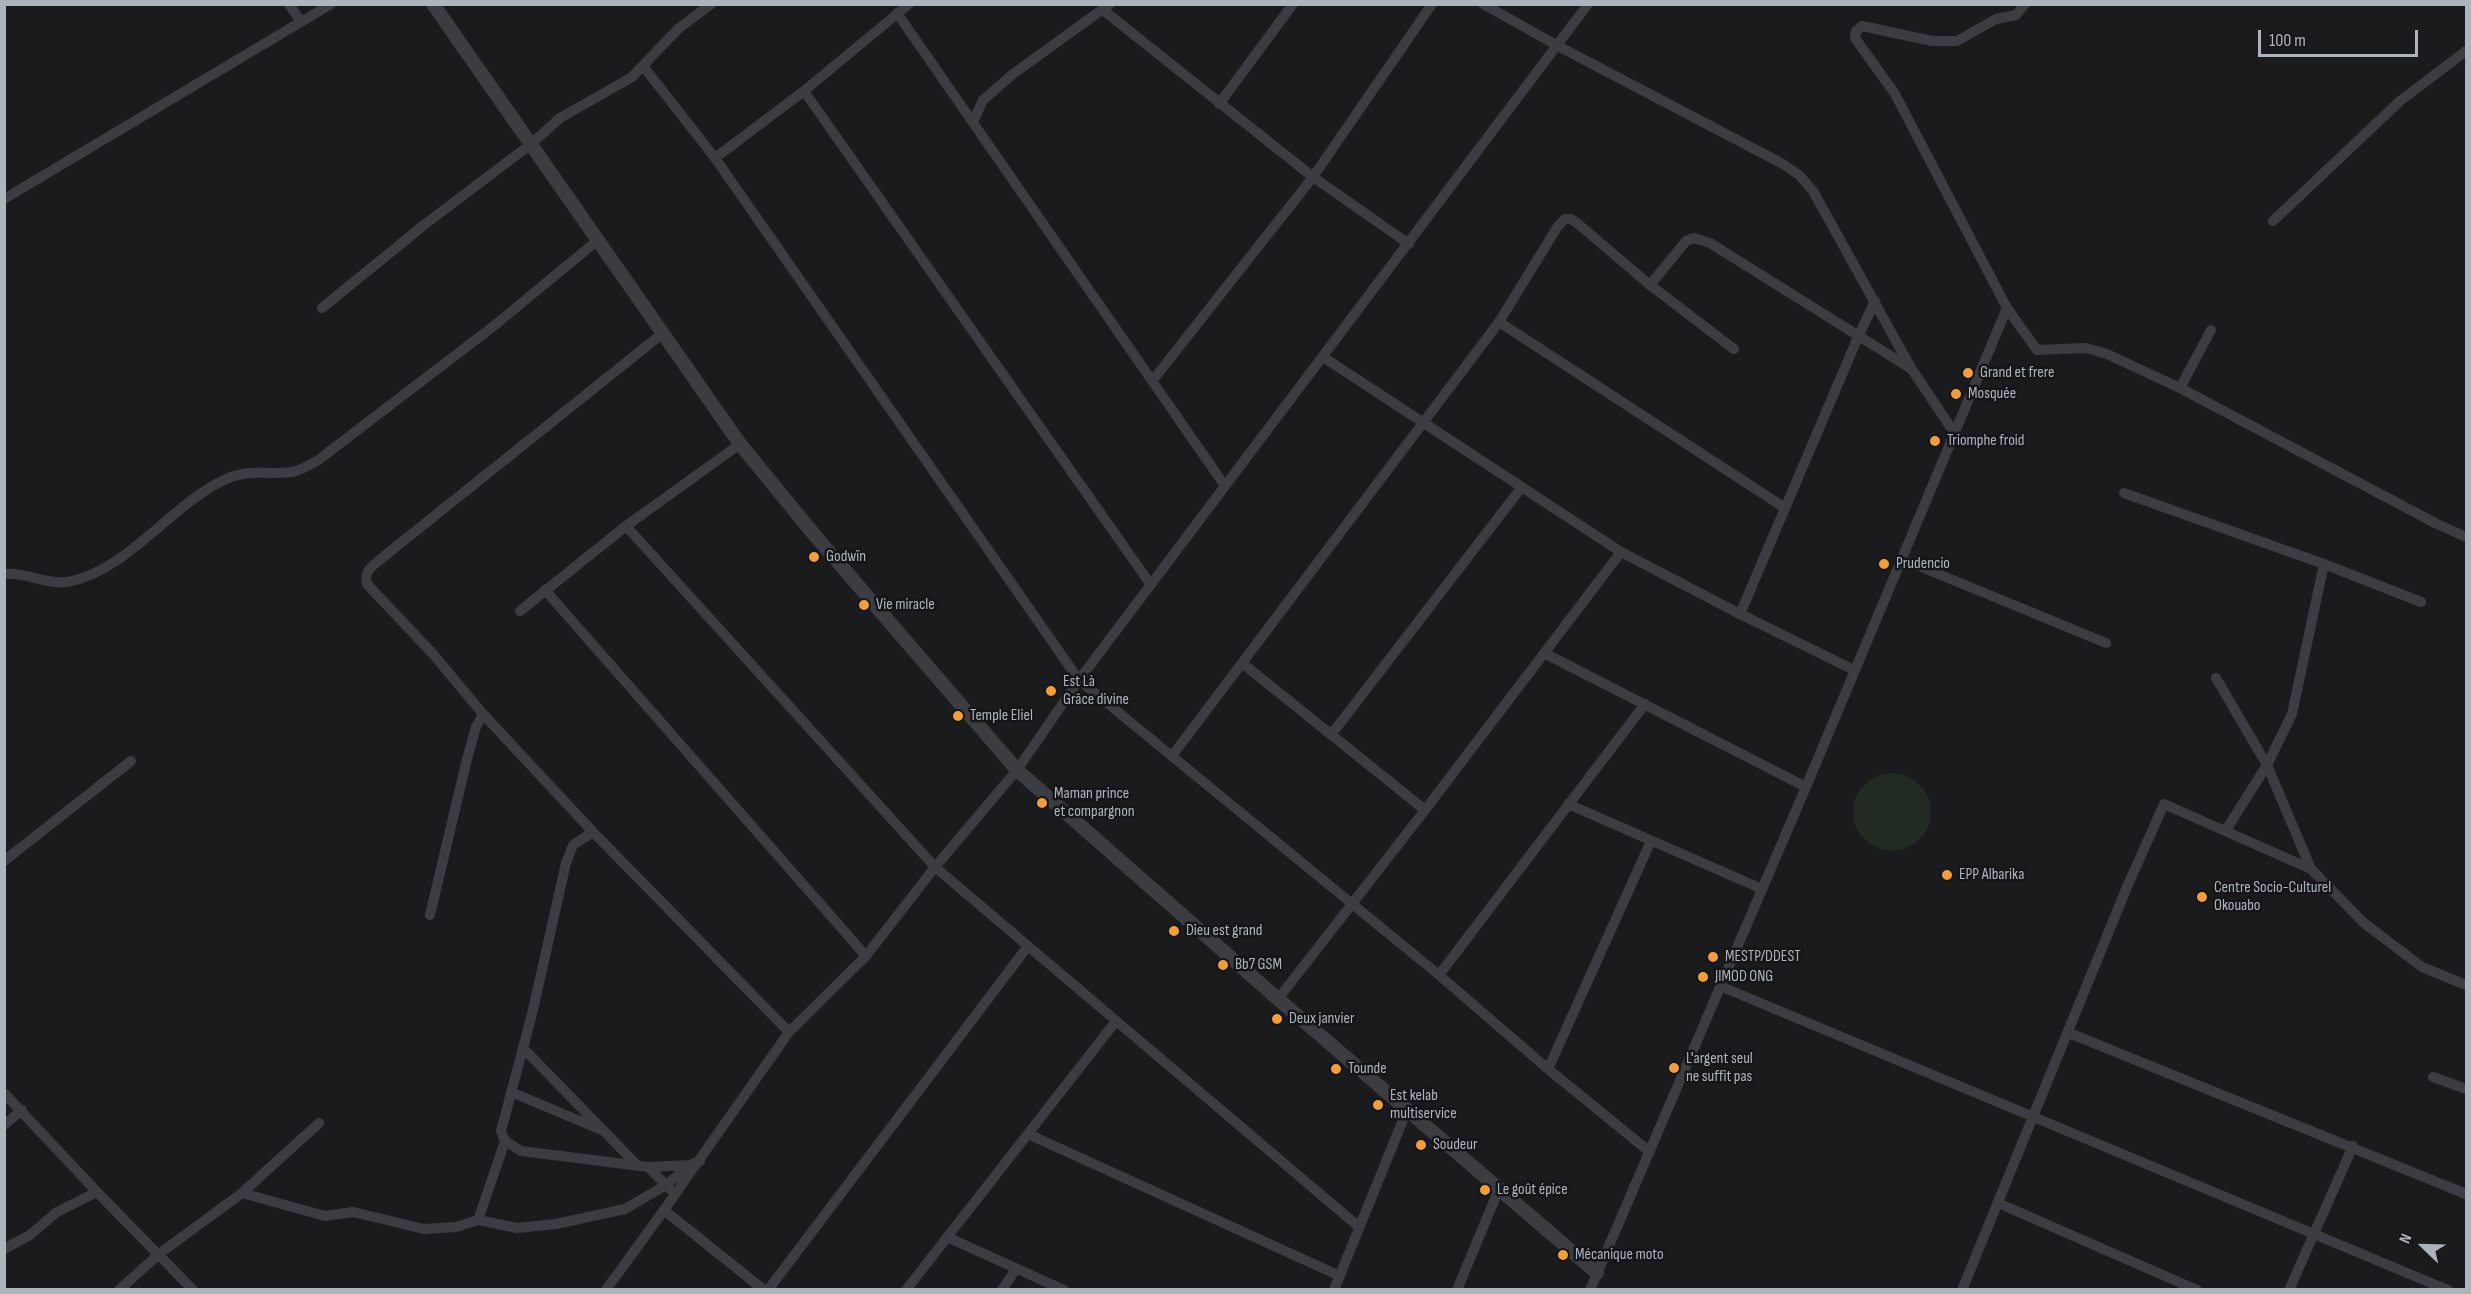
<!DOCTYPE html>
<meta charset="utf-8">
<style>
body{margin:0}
#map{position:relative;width:2471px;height:1294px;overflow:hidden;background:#1a1b1d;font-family:"Sofia Sans Condensed",sans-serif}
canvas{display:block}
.frame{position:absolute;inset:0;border:6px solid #adb4bc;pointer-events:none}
.north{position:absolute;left:2393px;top:1216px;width:60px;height:60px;-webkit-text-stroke:4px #151618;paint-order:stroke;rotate:293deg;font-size:16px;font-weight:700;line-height:24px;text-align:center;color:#adb4bc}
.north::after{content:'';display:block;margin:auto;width:21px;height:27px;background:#adb4bc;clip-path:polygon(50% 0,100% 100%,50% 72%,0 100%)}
.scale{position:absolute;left:2258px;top:30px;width:160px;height:27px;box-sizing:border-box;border:3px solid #adb4bc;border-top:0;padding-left:8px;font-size:18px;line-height:21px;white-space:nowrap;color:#adb4bc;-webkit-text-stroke:4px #151618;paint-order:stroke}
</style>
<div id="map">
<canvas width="2471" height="1294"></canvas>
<div class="frame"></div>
<div class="north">N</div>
<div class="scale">100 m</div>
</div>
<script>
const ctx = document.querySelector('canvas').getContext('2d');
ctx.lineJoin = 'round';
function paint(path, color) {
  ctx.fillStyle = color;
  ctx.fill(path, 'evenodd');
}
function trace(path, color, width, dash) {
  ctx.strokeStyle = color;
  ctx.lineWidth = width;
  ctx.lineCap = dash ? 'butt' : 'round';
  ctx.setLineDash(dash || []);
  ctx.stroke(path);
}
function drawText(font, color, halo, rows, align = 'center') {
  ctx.font = font + ' "Sofia Sans Condensed",sans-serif';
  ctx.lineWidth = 5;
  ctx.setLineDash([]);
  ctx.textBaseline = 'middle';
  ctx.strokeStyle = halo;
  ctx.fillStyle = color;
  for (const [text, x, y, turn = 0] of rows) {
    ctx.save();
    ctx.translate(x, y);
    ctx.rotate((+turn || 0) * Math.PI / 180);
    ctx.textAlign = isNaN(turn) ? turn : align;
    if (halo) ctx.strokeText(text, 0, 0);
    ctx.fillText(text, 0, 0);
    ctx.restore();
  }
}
paint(new Path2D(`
 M1853 812a39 39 0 1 1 78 0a39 39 0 1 1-78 0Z`), '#222b22');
trace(new Path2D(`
 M 289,4 L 301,22
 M 1483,4 L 1558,46 L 1783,164 L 1799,175 L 1813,191 L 1911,368 L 1955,434
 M 2025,4 L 2016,15 L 1996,19 L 1957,41 L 1932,41 L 1862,26 L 1856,31 L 1855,38 L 1895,94 L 2007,308 L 2037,350 L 2086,348 L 2107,354 L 2180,388 L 2437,524 L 2466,537
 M 1103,10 L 1313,177 L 1409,244
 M 897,13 L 1225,486
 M 643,66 L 715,158 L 1079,680 L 1439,975 L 1548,1069 L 1650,1152
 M 804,91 L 1151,585
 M 1219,104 L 1293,4
 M 973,122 L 983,100 L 1013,74 L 1110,4
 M 715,158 L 804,91 L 909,4
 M 4,199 L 331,4
 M 2273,221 L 2400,101 L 2466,51
 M 1650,285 L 1686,241 L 1694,238 L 1710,243 L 1910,368
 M 322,308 L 424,225 L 531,144 L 560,118 L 632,77 L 678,29 L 711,4
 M 1499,322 L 1785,508
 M 663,333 L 377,562 C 369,569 364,573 367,584 L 433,654 L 483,714 L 593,832 L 789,1032
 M 1323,357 L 1621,552 L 1740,614 L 1854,670
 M 1153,380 L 1313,177 L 1432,4
 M 2180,388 L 2211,330
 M 2124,493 L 2324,564 L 2421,602
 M 626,526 L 935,867 L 1359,1227
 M 1902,559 L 2106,643
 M 4,574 C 27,572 45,585 67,582 C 126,572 171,505 224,480 C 252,467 266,476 292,472 C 300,471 309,465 317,461 L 495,325 L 598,240
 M 545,590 L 866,956
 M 520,611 L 626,526 L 740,444
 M 1740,614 L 1858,337 L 1875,301
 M 1544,653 L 1806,787
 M 1242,663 L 1425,810 L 1621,552
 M 2216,678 L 2267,765 L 2311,869 L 2364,923 L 2422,967 L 2466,985
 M 1331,735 L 1521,488
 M 1172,756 L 1499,322 L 1558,226 L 1565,219 L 1571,219 L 1577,223 L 1650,285 L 1734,349
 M 1568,804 L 1762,889
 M 2226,830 L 2267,765 L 2292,714 L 2324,564
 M 593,832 L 573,845 L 566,863 L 532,1014 L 501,1131 L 505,1141 L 521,1151 L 648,1167 L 690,1165 L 700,1161
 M 4,861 L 131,761
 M 430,915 L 467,759 L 476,727 L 483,714
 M 1439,975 L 1645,704
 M 1720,986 L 2448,1290
 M 1278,999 L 1425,810
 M 2069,1033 L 2466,1194
 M 523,1048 L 636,1164
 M 1548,1069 L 1651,841
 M 2433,1077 L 2466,1089
 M 511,1092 L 599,1129
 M 4,1093 L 97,1192 L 193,1290
 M 4,1125 L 22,1110
 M 1028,1134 L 1340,1276
 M 648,1167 L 671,1190
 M 242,1193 L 325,1216 L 353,1212 L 424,1229 L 456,1227 L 478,1220 L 517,1228 L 556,1224 L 625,1209 L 666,1185 L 690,1165
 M 1998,1203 L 2197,1290
 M 478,1220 L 505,1141
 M 947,1237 L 1064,1290
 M 4,1249 L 30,1235 L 57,1212 L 97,1192
 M 119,1290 L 159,1254 L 242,1193 L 319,1123
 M 606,1290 L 664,1210
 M 764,1290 L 664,1210 L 789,1032 L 866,956 L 935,867 L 1017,770 L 1079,680 L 1588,4
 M 768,1290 L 1028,946
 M 906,1290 L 1116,1021
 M 1002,1290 L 1016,1269
 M 1334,1290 L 1407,1110
 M 1457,1290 L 1499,1189
 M 1590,1290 L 1806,787 L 2007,308
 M 1962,1290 L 2127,887 L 2164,804 L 2311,869
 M 2289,1290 L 2353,1146`), '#3b3d42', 10);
trace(new Path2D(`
 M 433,4 L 740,444 L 812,532 L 1017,770 L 1278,999 L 1597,1273`), '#3b3d42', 14);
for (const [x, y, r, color] of [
 [1968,373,6,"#f39d3c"],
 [1956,394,6,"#f39d3c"],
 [1935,441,6,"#f39d3c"],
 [814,557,6,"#f39d3c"],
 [1884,564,6,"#f39d3c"],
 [864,605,6,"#f39d3c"],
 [1051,691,6,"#f39d3c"],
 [958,716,6,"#f39d3c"],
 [1042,803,6,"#f39d3c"],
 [1947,875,6,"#f39d3c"],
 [2202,897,6,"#f39d3c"],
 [1174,931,6,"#f39d3c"],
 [1713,957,6,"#f39d3c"],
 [1223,965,6,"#f39d3c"],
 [1703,977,6,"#f39d3c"],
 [1277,1019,6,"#f39d3c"],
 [1674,1068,6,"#f39d3c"],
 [1336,1069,6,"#f39d3c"],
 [1378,1105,6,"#f39d3c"],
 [1421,1145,6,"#f39d3c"],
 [1485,1190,6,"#f39d3c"],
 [1563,1255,6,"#f39d3c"]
]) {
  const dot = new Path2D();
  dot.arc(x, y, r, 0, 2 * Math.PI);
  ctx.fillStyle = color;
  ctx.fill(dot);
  trace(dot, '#151618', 2);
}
drawText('16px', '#adb4bc', '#151618', [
 ["Grand et frere",1980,373],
 ["Mosquée",1968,394],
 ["Triomphe froid",1947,441],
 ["Godwïn",826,557],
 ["Prudencio",1896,564],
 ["Vie miracle",876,605],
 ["Est Là",1063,682],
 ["Grâce divine",1063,700],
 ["Temple Eliel",970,716],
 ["Maman prince",1054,794],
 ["et compargnon",1054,812],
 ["EPP Albarika",1959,875],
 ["Centre Socio-Culturel",2214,888],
 ["Okouabo",2214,906],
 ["Dieu est grand",1186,931],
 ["MESTP/DDEST",1725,957],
 ["Bb7 GSM",1235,965],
 ["JIMOD ONG",1715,977],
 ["Deux janvier",1289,1019],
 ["L'argent seul",1686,1059],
 ["ne suffit pas",1686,1077],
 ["Tounde",1348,1069],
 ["Est kelab",1390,1096],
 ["multiservice",1390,1114],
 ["Soudeur",1433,1145],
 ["Le goût épice",1497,1190],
 ["Mécanique moto",1575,1255]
], 'left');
</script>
